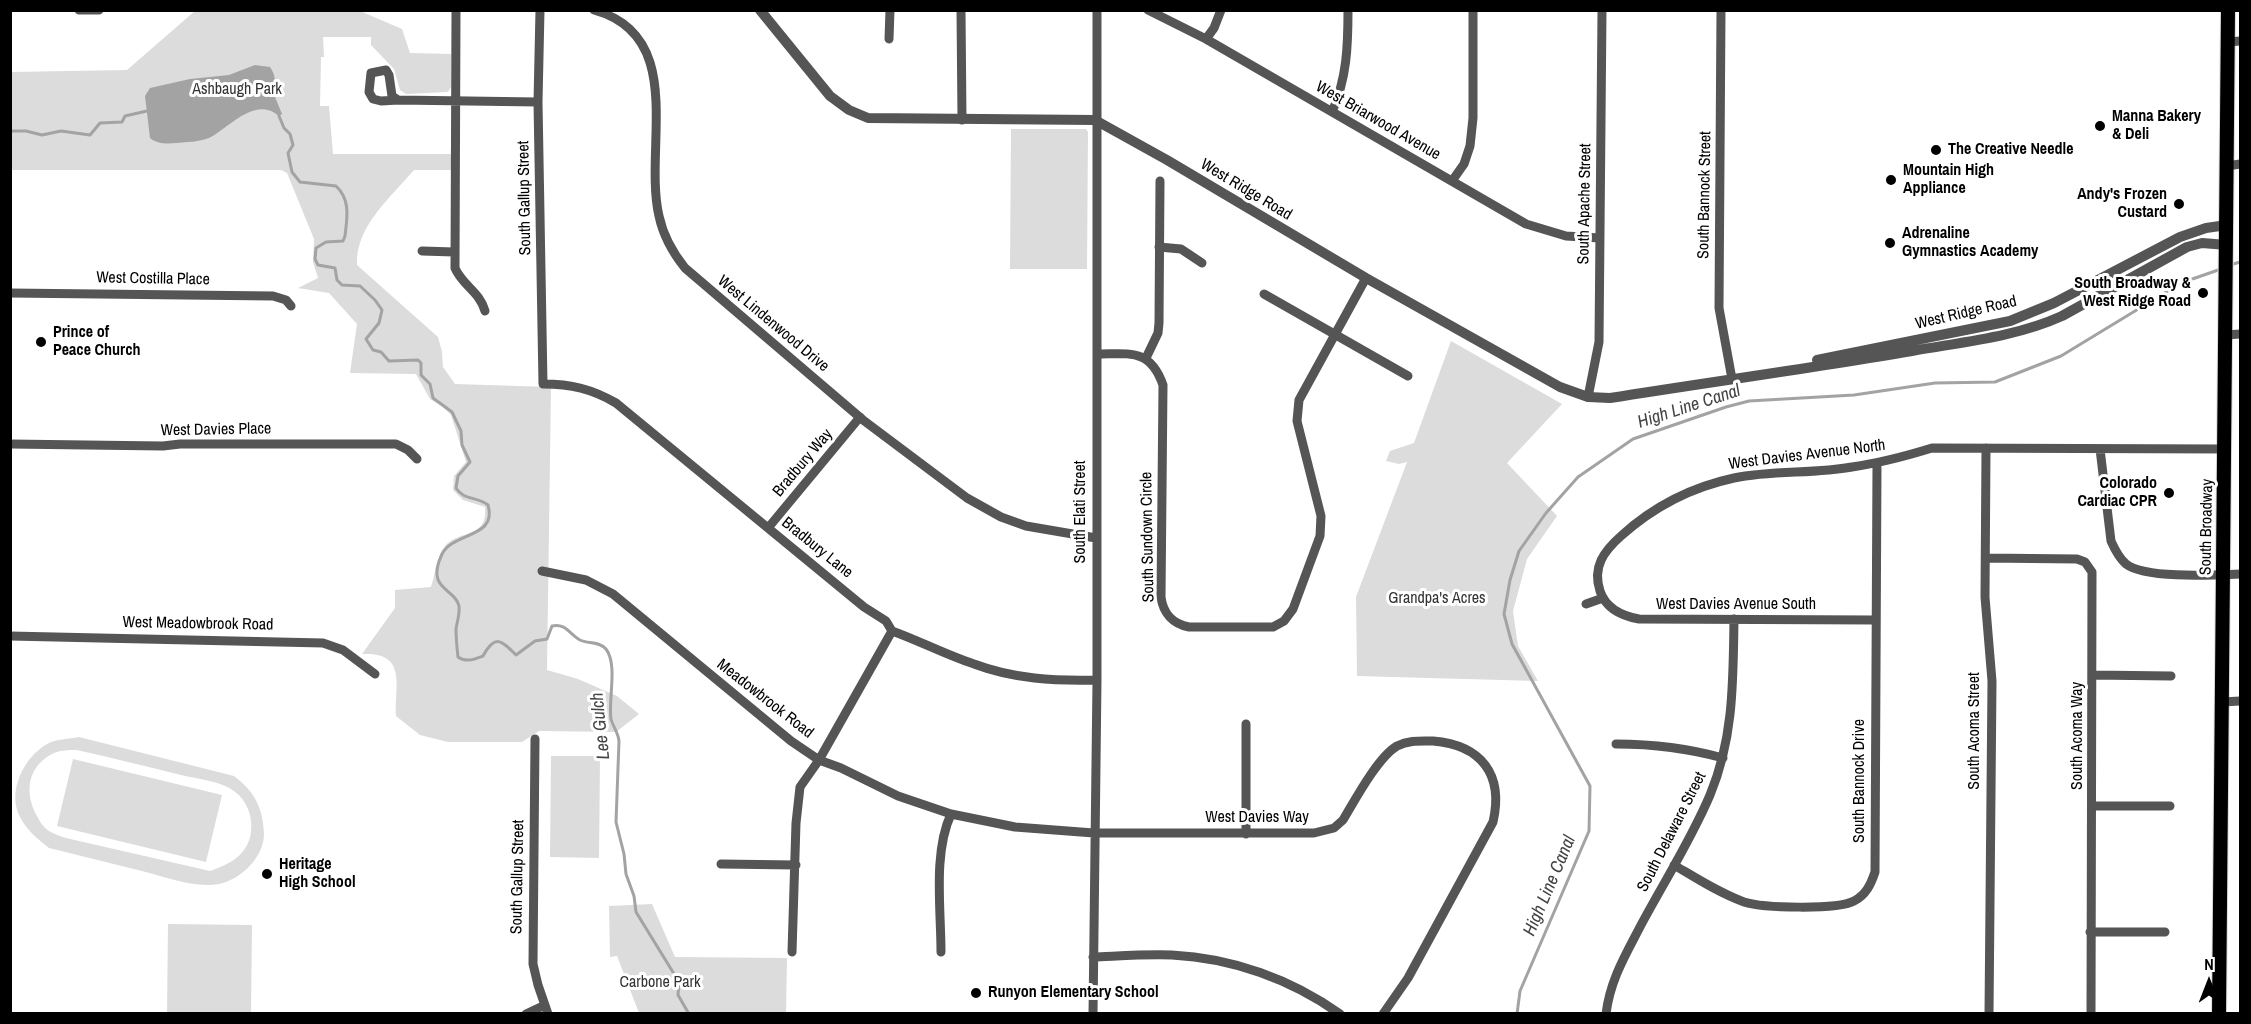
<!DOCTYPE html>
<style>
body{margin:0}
#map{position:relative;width:2251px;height:1024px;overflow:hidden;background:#fff;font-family:"Archivo Narrow",sans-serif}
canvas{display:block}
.frame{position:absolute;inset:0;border:12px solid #000;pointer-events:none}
.north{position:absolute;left:2179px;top:952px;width:60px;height:60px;-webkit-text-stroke:4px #fff;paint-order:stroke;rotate:0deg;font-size:16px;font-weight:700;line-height:24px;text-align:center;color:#000}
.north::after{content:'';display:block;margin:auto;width:21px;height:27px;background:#000;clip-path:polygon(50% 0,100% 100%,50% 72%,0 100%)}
</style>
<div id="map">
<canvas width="2251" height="1024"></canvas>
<div class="frame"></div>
<div class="north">N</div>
</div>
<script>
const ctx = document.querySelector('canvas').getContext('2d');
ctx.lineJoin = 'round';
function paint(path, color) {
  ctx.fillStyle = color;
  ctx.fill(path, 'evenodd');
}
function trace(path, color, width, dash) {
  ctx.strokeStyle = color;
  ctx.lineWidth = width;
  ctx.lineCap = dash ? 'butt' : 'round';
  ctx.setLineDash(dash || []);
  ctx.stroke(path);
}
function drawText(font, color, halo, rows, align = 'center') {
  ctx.font = font + ' "Archivo Narrow",sans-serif';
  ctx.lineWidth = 6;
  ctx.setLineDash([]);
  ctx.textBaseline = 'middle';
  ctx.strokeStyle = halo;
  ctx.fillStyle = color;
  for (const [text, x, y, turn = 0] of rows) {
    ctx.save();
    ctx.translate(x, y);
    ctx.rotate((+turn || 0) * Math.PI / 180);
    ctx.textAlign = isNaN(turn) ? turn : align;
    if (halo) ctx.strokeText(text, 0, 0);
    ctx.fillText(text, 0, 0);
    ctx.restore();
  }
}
paint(new Path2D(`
 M 196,10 L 360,11 L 402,29 L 410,53 L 451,54 L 451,87 L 448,92 L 406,94 L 400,90 L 394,69 L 371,45 L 371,37 L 323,37 L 324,57 L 321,57 L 320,106 L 329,106 L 333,154 L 451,154 L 451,170 L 414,170 C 391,197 355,227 357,265 L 438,337 L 442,352 L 443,367 L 455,384 L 551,387 L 547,670 L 578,679 L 617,696 L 639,714 L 616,732 L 539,731 L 522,742 L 448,742 L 420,735 L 396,716 C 395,683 407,652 362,654 L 395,608 L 395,590 L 431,587 C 435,574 437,557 445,546 C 460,529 488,539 485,507 L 463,500 L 453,490 L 454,476 L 466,462 L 451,415 L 443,407 L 430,399 L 416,374 L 350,373 L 357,324 L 329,293 L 298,288 L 318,278 L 313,262 L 314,239 L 287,173 L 281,170 L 11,170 L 10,72 L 127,70 Z
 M 1011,129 L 1086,129 L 1088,132 L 1087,269 L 1010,269 Z
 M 1451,341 L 1562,404 L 1507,463 L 1557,516 L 1527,559 L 1513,611 L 1518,646 L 1538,681 L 1357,676 L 1356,597 L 1407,462 L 1399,464 L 1386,461 L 1390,451 L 1414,443 Z
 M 79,737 L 234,776 C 255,792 263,808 264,834 C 264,856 243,877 223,883 C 198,890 166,877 142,871 C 111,863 80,856 49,848 C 38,839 27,831 20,817 C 7,792 23,758 47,744 C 56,739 69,739 79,737 ZM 77,750 C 112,758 146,766 181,775 C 198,779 220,781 234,791 C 247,800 253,817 251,832 C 248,855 230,864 210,871 L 66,838 C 60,836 54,834 49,831 C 43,827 40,822 37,816 C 24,793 27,766 54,753 C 61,750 70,750 77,750 Z
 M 551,756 L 600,756 L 599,858 L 550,857 Z
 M 73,759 L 222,795 L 206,862 L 57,826 Z
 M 652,904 L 675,957 L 787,958 L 786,1013 L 639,1013 L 617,956 L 610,957 L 609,906 Z
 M 168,924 L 252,925 L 251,1013 L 167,1013 Z`), '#dcdcdc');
paint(new Path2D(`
 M 255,65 L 270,67 C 276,76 276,82 273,92 L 282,114 L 279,116 C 255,95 229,128 209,138 C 199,142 187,142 176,143 C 167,144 157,144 150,138 L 145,96 L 150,88 L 190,79 L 229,75 Z`), '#a3a3a3');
trace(new Path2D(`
 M 279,116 L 284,128 L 290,134 L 293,145 L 288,153 L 292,172 L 300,182 L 336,186 C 351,200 347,218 345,236 L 343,241 L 326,242 L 316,248 L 315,259 L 318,265 L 335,268 L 337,280 L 342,285 L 360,286 L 375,300 L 382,310 L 379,323 L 366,339 L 373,350 L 381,352 L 389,361 L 418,360 L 421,363 L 421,375 L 430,384 L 433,398 L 452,412 L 461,431 L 462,445 L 470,462 L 458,476 L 456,488 C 464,501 477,496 488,505 C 498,538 453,532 442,554 C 425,590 455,588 459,606 C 460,614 457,622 456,629 C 456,639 457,648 458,657 C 466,663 475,659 483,656 C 495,634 501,640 516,655 L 535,641 L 547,639 L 552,626 C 566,623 569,634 580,640 C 588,644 599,641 606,649 C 618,665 608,699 611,719 C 613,727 618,732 619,741 L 616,822 L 624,854 L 626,874 L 634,896 L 636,912 L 679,982 L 678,995 L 689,1014
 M 10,131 L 26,131 L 42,135 L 61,131 L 90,135 L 100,123 L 122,122 L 125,116 L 147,111
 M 2230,265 L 2240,262
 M 1517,1014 L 1520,991 L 1589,831 L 1590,786 L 1512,644 L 1504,614 L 1510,580 L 1519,551 L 1546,513 L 1578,477 L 1633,439 L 1726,407 L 1749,401 L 1854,395 L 1935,383 L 1995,382 L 2061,356 L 2181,283 L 2221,269`), '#a3a3a3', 3);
const primary = new Path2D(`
 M 2219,1014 L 2228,10`);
trace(primary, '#dbdbdb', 16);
trace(new Path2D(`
 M 79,10 L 99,10
 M 456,10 L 455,268 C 462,285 480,292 485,311
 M 540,10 L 538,102 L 543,384 C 571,384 592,389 616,403 L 864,607 L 886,621 L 892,631 C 920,641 946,655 974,664 C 1014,679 1054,681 1097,680
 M 594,10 C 688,36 643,147 659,216 C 663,235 673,253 685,268 L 863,420 L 967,498 L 1001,517 L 1026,526 L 1096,538
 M 961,10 L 962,120
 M 1148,10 L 1206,39 L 1526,224 L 1566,236 L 1600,238
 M 1721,10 L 1719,308 L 1732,379
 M 889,39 L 890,10
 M 1206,39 L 1214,28 L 1221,10
 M 2228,42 L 2240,41
 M 398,100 L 381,101 L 373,99 L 369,92 L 371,73 L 386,70 L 389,75 L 392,96 L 398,100 L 538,102
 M 1332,112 C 1347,78 1348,46 1348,10
 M 2227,166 L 2240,164
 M 1452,181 L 1464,164 L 1470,146 L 1473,118 L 1473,10
 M 1159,247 L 1181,249 L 1202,263
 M 422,251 L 454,252
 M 10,293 L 273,296 L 286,300 L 291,306
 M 1264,294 L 1408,376
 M 2226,335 L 2240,334
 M 1097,354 C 1130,354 1150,348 1163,385 L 1161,597 C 1163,613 1173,624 1189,627 L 1273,627 L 1284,621 L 1293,609 L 1320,536 L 1321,516 L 1297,421 L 1299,400 L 1366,278
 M 1146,358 L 1158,333 L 1159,323 L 1160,181
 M 1588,397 L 1599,342 L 1602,10
 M 10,444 L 163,446 L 180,444 L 396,444 L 408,450 L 417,459
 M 1986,448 L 1985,597 L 1992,681 L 1989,1014
 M 2100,449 L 2111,541 C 2115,550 2119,558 2126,564 C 2145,579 2215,575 2240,574
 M 768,528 L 860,417
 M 1986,558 L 2077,559 L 2085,562 L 2092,572 L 2091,1014
 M 542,571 L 586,580 L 613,594 L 791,741 L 819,760 L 841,768 L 898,796 L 951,814 L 1015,827 L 1094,833 L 1314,833 L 1334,828 L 1343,820 C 1355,800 1378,757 1397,746 C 1409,740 1420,741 1433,741 C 1481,745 1504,774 1493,822 L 1408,978 L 1383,1014
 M 1586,604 L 1603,598
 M 1876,620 L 1639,619 C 1622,616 1606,609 1600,591 C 1592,567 1604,551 1621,536 C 1653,507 1692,487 1734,478 C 1772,470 1814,474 1852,467 C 1880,463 1906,456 1932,448 L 2225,449
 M 10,636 L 323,643 L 343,650 L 375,674
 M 2093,675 L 2171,676
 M 2222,702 L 2240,701
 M 535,739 L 533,964 L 538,985 L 548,1014
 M 1616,744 C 1654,744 1687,748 1723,758
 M 2093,806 L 2170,806
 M 1246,834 L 1246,724
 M 721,864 L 796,865
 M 1674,865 C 1696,878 1719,893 1744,902 C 1763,908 1837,910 1854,901 C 1866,895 1871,884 1875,872 L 1877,463
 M 2090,932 L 2165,932
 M 792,952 L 796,823 L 800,787 L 819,760 L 892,631
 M 941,952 C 941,909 933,853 951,814
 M 1093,957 C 1119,956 1146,954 1172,955 C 1232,958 1291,979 1340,1014
 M 526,1014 L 545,1005
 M 1093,1014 L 1097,680 L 1097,10
 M 1606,1014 C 1610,980 1626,954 1641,925 C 1664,882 1691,840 1710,795 C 1734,738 1733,680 1734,619`), '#555', 9);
trace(new Path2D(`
 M 760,10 L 830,96 L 849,110 L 868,118 L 1095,120 L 1167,160 L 1366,278 L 1560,387 L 1588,397 L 1610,398 C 1711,382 1812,368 1912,351 C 1962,342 2016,337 2062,316 L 2187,247 L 2202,243 L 2227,245
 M 1817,360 L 2010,321 L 2054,303 L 2180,237 L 2206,228 L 2227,225`), '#555', 10);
trace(primary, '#000', 14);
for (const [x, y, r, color] of [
 [2100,126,6,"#000"],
 [1936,150,6,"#000"],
 [1891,180,6,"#000"],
 [2179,204,6,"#000"],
 [1890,243,6,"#000"],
 [2203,293,6,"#000"],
 [41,342,6,"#000"],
 [2169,493,6,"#000"],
 [267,874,6,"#000"],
 [976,993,6,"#000"]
]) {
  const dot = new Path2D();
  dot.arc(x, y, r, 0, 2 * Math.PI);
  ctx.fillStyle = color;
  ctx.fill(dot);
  trace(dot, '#fff', 2);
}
drawText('16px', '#333', '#fff', [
 ["Ashbaugh Park",237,90],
 ["Grandpa's Acres",1437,599],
 ["Carbone Park",660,983]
]);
drawText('bold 16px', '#000', '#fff', [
 ["Manna Bakery",2112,117],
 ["& Deli",2112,135],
 ["The Creative Needle",1948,150],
 ["Mountain High",1903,171],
 ["Appliance",1903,189],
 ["Andy's Frozen",2167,195,"right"],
 ["Custard",2167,213,"right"],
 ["Adrenaline",1902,234],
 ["Gymnastics Academy",1902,252],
 ["South Broadway &",2191,284,"right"],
 ["West Ridge Road",2191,302,"right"],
 ["Prince of",53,333],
 ["Peace Church",53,351],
 ["Colorado",2157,484,"right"],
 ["Cardiac CPR",2157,502,"right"],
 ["Heritage",279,865],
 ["High School",279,883],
 ["Runyon Elementary School",988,993]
], 'left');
drawText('16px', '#000', '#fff', [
 ["West Briarwood Avenue",1378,121,30],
 ["West Ridge Road",1246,190,31],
 ["South Bannock Street",1705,195,-89],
 ["South Gallup Street",525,198,-91],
 ["South Apache Street",1585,204,-89],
 ["West Costilla Place",153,279,1],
 ["West Ridge Road",1966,313,-13],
 ["West Lindenwood Drive",773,324,40],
 ["West Davies Place",216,430,-1],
 ["West Davies Avenue North",1807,455,-7],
 ["Bradbury Way",803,463,-50],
 ["South Elati Street",1081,512,-90],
 ["South Broadway",2207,527,-89],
 ["South Sundown Circle",1148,537,-91],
 ["Bradbury Lane",817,548,39],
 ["West Davies Avenue South",1736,605],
 ["West Meadowbrook Road",198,624,1],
 ["Meadowbrook Road",765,699,38],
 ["South Acoma Street",1975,731,-90],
 ["South Acoma Way",2078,736,-90],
 ["South Bannock Drive",1860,781,-90],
 ["West Davies Way",1257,818],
 ["South Delaware Street",1672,832,-63],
 ["South Gallup Street",518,877,-89]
]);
drawText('italic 18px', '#444', '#fff', [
 ["High Line Canal",1689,407,-18],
 ["Lee Gulch",601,726,-96],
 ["High Line Canal",1550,886,-67]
]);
</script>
